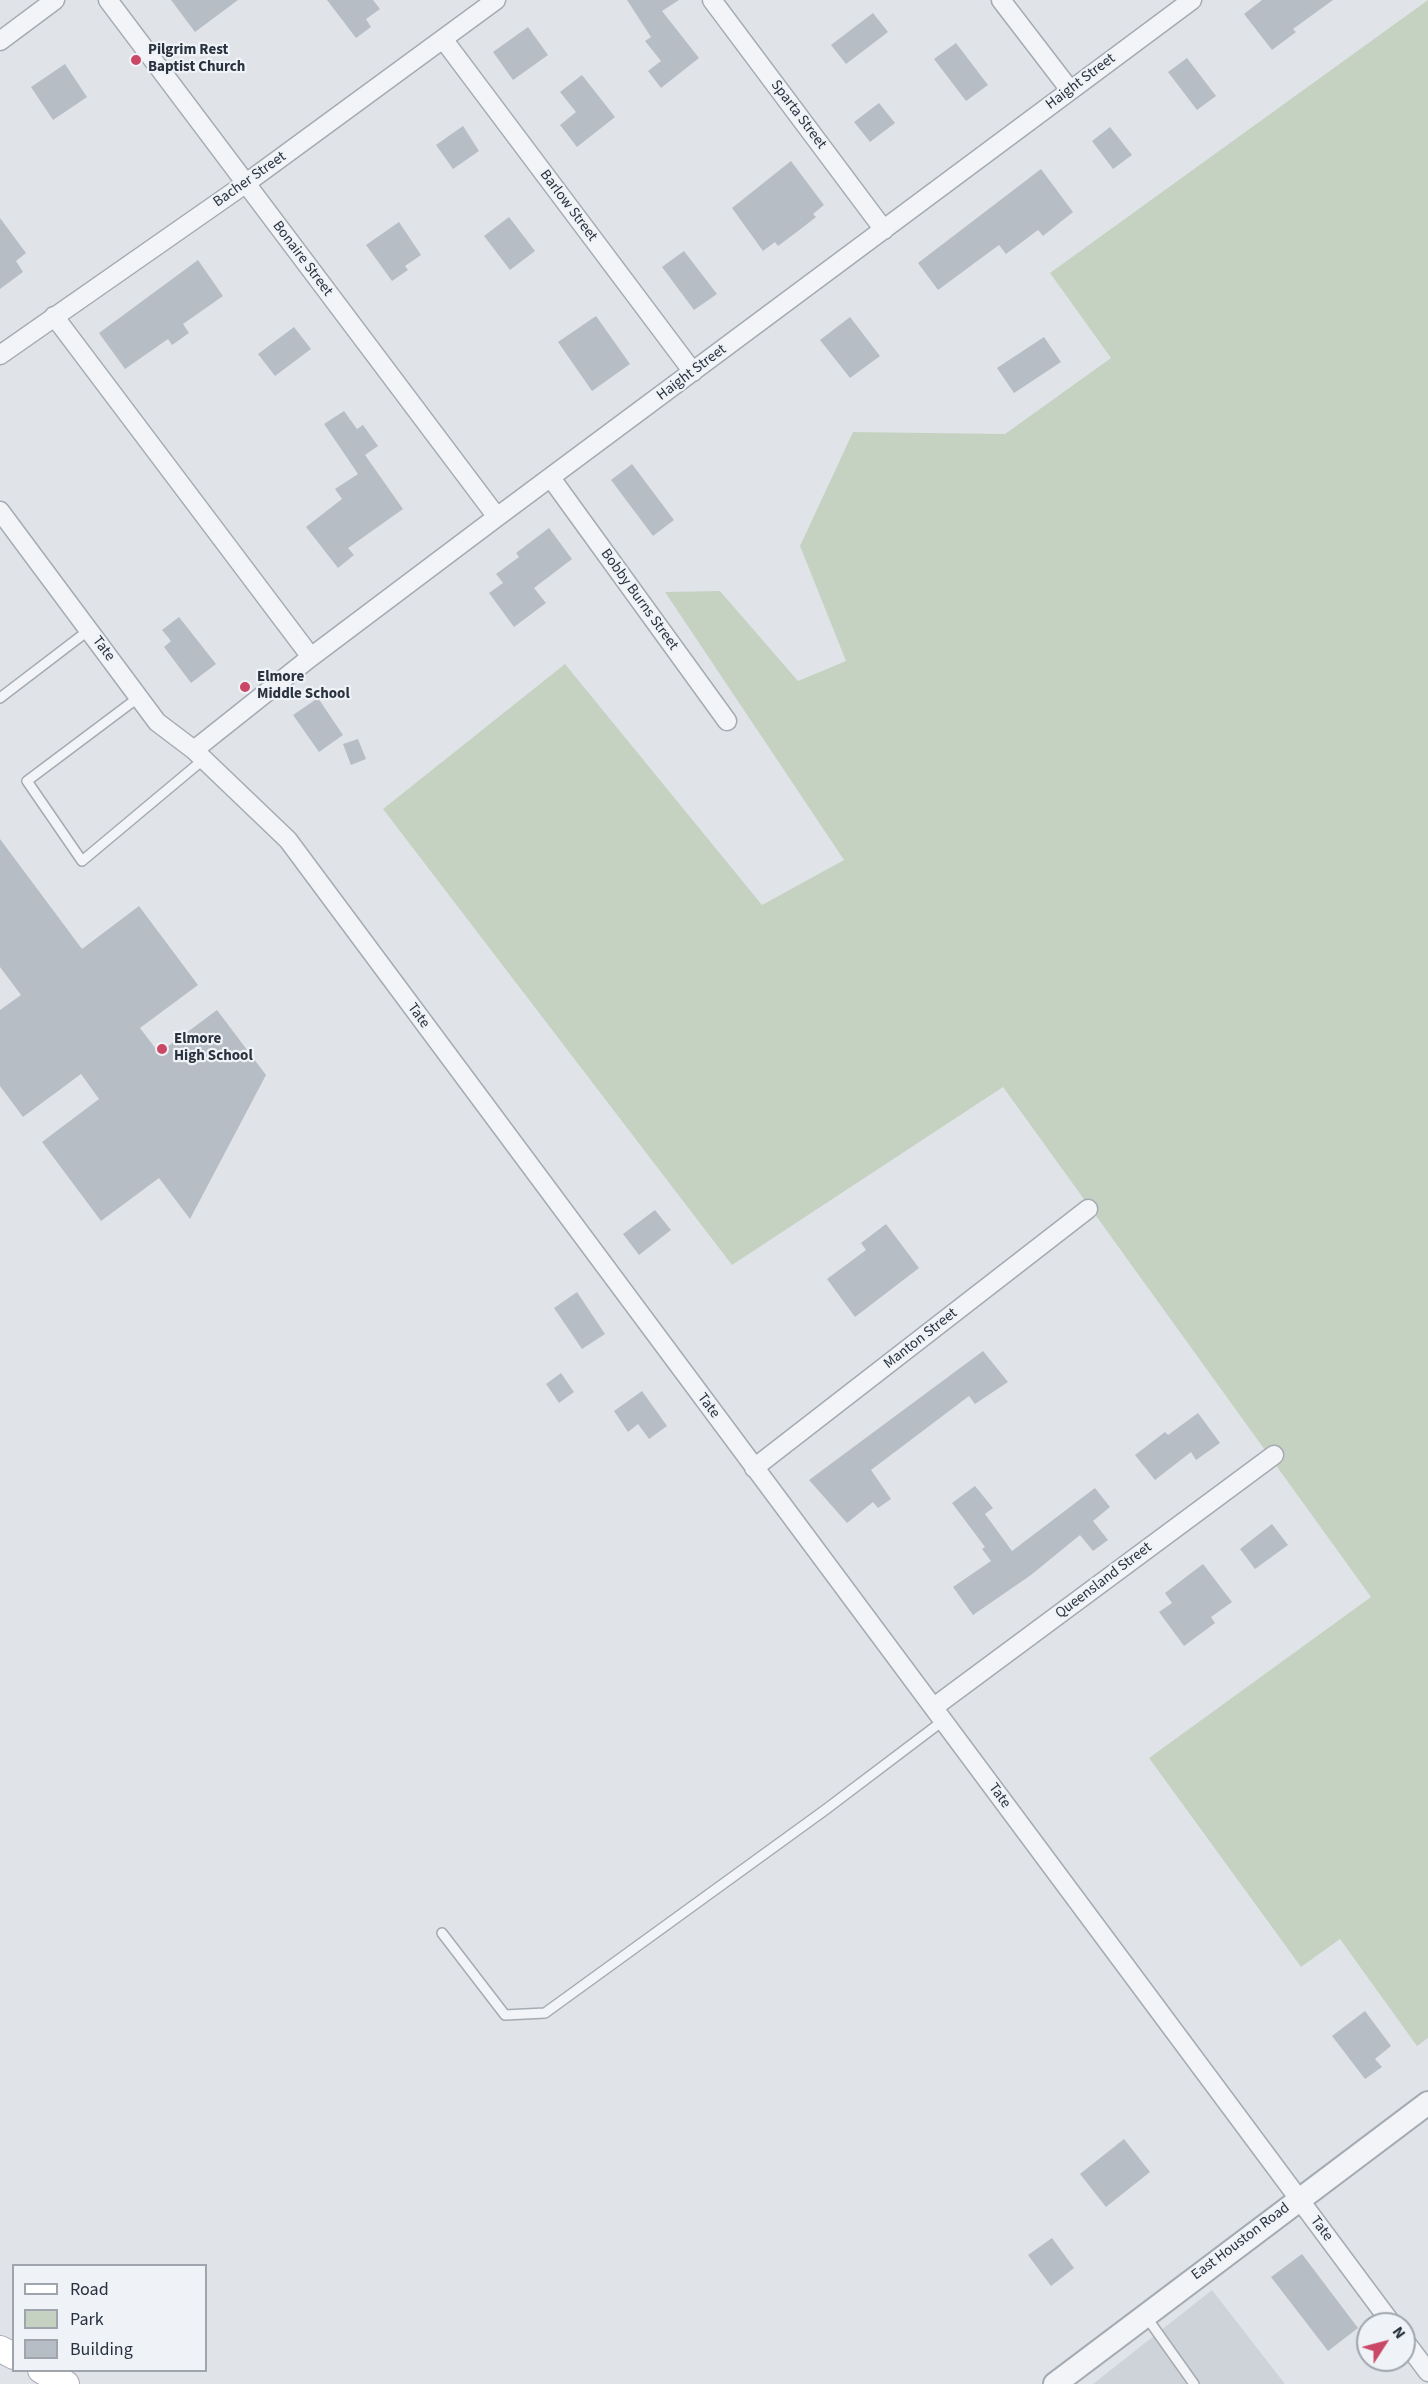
<!DOCTYPE html>
<style>
body{margin:0}
#map{position:relative;width:1428px;height:2384px;overflow:hidden;background:#e0e4e8;font-family:"Source Sans 3",sans-serif}
canvas{display:block}
.legend{position:absolute;left:12px;top:2264px;width:195px;height:108px;box-sizing:border-box;background:#eff2f6;border:2px solid #a0a5ad;margin:0;padding:8px 10px;list-style:none;font-size:18px;color:#29323f}
.legend li{display:flex;align-items:center;gap:12px;height:30px}
.legend b{width:30px;border:2px solid #a0a5ad}
.north{position:absolute;left:1356px;top:2312px;width:60px;height:60px;box-sizing:border-box;background:#eff2f6;border:2px solid #a0a5ad;border-radius:50%;rotate:54deg;font-size:16px;font-weight:700;line-height:24px;text-align:center;color:#29323f}
.north::after{content:'';display:block;margin:auto;width:21px;height:27px;background:#ca4765;clip-path:polygon(50% 0,100% 100%,50% 72%,0 100%)}
</style>
<div id="map">
<canvas width="1428" height="2384"></canvas>
<ul class="legend">
<li><b style="height:8px;background:#fff"></b>Road</li>
<li><b style="height:16px;background:#c6d2c1"></b>Park</li>
<li><b style="height:16px;background:#b7bdc5"></b>Building</li>
</ul>
<div class="north">N</div>
</div>
<script>
const ctx = document.querySelector('canvas').getContext('2d');
ctx.lineJoin = 'round';
function paint(path, color) {
  ctx.fillStyle = color;
  ctx.fill(path, 'evenodd');
}
function trace(path, color, width, dash) {
  ctx.strokeStyle = color;
  ctx.lineWidth = width;
  ctx.lineCap = dash ? 'butt' : 'round';
  ctx.setLineDash(dash || []);
  ctx.stroke(path);
}
function drawText(font, color, halo, rows, align = 'center') {
  ctx.font = font + ' "Source Sans 3",sans-serif';
  ctx.lineWidth = 4.5;
  ctx.setLineDash([]);
  ctx.textBaseline = 'middle';
  ctx.strokeStyle = halo;
  ctx.fillStyle = color;
  for (const [text, x, y, turn = 0] of rows) {
    ctx.save();
    ctx.translate(x, y);
    ctx.rotate((+turn || 0) * Math.PI / 180);
    ctx.textAlign = isNaN(turn) ? turn : align;
    if (halo) ctx.strokeText(text, 0, 0);
    ctx.fillText(text, 0, 0);
    ctx.restore();
  }
}
paint(new Path2D(`
 M 1212,2290 L 1285,2384 L 1093,2384 Z`), '#ced3da');
paint(new Path2D(`
 M 1428,0 L 1428,2038 L 1417,2046 L 1340,1939 L 1301,1967 L 1149,1758 L 1371,1597 L 1003,1087 L 732,1265 L 383,809 L 565,664 L 762,905 L 844,860 L 665,592 L 720,591 L 798,681 L 846,661 L 800,546 L 853,432 L 1005,434 L 1111,358 L 1050,273 Z`), '#c6d2c1');
paint(new Path2D(`
 M 171,0 L 238,0 L 195,32 Z
 M 327,0 L 373,0 L 380,9 L 366,19 L 371,27 L 356,38 Z
 M 627,0 L 679,0 L 662,11 L 699,58 L 661,88 L 648,71 L 661,61 L 645,41 L 651,37 Z
 M 1262,0 L 1333,0 L 1293,29 L 1296,32 L 1272,50 L 1244,14 Z
 M 873,13 L 888,32 L 846,64 L 831,45 Z
 M 528,27 L 548,55 L 513,80 L 493,52 Z
 M 956,43 L 988,85 L 966,101 L 934,59 Z
 M 1187,58 L 1216,96 L 1197,110 L 1168,72 Z
 M 65,64 L 87,97 L 53,120 L 31,87 Z
 M 582,75 L 615,117 L 577,147 L 560,125 L 576,112 L 560,92 Z
 M 879,103 L 895,123 L 870,142 L 854,122 Z
 M 463,126 L 479,151 L 453,169 L 436,145 Z
 M 1110,127 L 1132,155 L 1113,169 L 1092,141 Z
 M 791,161 L 824,205 L 813,214 L 816,217 L 802,228 L 778,246 L 775,242 L 763,251 L 732,208 Z
 M 1041,169 L 1073,212 L 1043,236 L 1038,230 L 1006,254 L 999,245 L 938,290 L 918,263 Z
 M 509,217 L 535,251 L 510,270 L 484,236 Z
 M 0,218 L 26,253 L 16,261 L 23,272 L 0,289 Z
 M 399,222 L 421,255 L 405,266 L 408,270 L 392,281 L 366,245 Z
 M 684,251 L 717,294 L 694,310 L 662,267 Z
 M 198,260 L 223,296 L 183,324 L 189,333 L 172,345 L 168,339 L 125,369 L 99,333 Z
 M 596,316 L 630,364 L 592,391 L 558,342 Z
 M 850,317 L 880,356 L 850,378 L 820,340 Z
 M 294,327 L 311,349 L 275,376 L 258,354 Z
 M 1044,337 L 1061,362 L 1014,393 L 997,368 Z
 M 344,411 L 357,429 L 363,425 L 378,446 L 365,455 L 403,509 L 348,548 L 354,555 L 338,568 L 306,527 L 342,499 L 335,489 L 358,474 L 324,424 Z
 M 632,464 L 674,520 L 653,536 L 611,480 Z
 M 549,528 L 572,559 L 534,588 L 546,603 L 514,627 L 489,593 L 503,583 L 496,574 L 519,557 L 516,553 Z
 M 179,617 L 216,664 L 191,683 L 164,647 L 171,641 L 162,630 Z
 M 318,698 L 343,735 L 319,752 L 293,715 Z
 M 358,739 L 366,759 L 351,765 L 343,744 Z
 M 0,839 L 82,949 L 139,906 L 198,985 L 140,1028 L 159,1053 L 217,1010 L 266,1075 L 190,1219 L 159,1178 L 101,1221 L 42,1142 L 99,1099 L 81,1074 L 23,1117 L 0,1086 L 0,1010 L 21,995 L 0,967 Z
 M 655,1210 L 671,1230 L 639,1255 L 623,1234 Z
 M 886,1224 L 919,1268 L 855,1317 L 827,1279 L 866,1250 L 861,1243 Z
 M 577,1292 L 605,1334 L 582,1349 L 554,1308 Z
 M 983,1351 L 1008,1382 L 975,1404 L 969,1396 L 871,1470 L 891,1499 L 878,1508 L 873,1502 L 847,1523 L 809,1480 Z
 M 561,1373 L 574,1392 L 559,1403 L 546,1384 Z
 M 642,1391 L 667,1426 L 649,1439 L 638,1424 L 628,1432 L 614,1411 Z
 M 1198,1413 L 1220,1443 L 1196,1460 L 1191,1452 L 1155,1480 L 1135,1455 L 1165,1432 L 1168,1435 Z
 M 975,1486 L 993,1508 L 985,1514 L 1012,1551 L 1095,1488 L 1110,1507 L 1093,1521 L 1108,1540 L 1093,1551 L 1080,1535 L 1031,1575 L 973,1615 L 953,1587 L 991,1561 L 982,1549 L 985,1547 L 952,1503 Z
 M 1272,1524 L 1288,1545 L 1255,1569 L 1240,1549 Z
 M 1203,1564 L 1232,1602 L 1211,1617 L 1215,1623 L 1184,1646 L 1159,1612 L 1172,1603 L 1165,1593 Z
 M 1365,2011 L 1391,2046 L 1375,2059 L 1382,2067 L 1365,2079 L 1332,2036 Z
 M 1124,2139 L 1150,2172 L 1106,2207 L 1080,2174 Z
 M 1052,2238 L 1074,2268 L 1051,2286 L 1028,2255 Z
 M 1302,2254 L 1358,2328 L 1328,2351 L 1271,2277 Z`), '#b7bdc5');
const service = new Path2D(`
 M 139,697 L 27,781 L 82,861 L 204,759
 M 0,698 L 89,630
 M 442,1933 L 505,2015 L 545,2013 L 825,1810 L 944,1720
 M 1145,2315 L 1194,2384`);
const minor = new Path2D(`
 M 108,0 L 497,517
 M 712,0 L 884,230
 M 1001,0 L 1070,90
 M 443,39 L 693,372
 M 0,41 L 55,0
 M 54,316 L 311,657
 M 0,355 L 245,184 L 496,0
 M 551,478 L 727,721
 M 0,511 L 157,722 L 194,750 L 288,840 L 1392,2324
 M 194,750 L 311,657 L 497,517 L 1192,0
 M 754,1468 L 1088,1209
 M 934,1707 L 1274,1455
 M 1404,2340 L 1428,2372`);
const tertiary = new Path2D(`
 M 1055,2384 L 1428,2103`);
const secondary = new Path2D(`
 M 0,2349 L 14,2356
 M 41,2370 L 66,2384`);
trace(service, '#a5abb2', 12);
trace(minor, '#a5abb2', 21);
trace(tertiary, '#a5abb2', 26);
trace(secondary, '#a5abb2', 28);
trace(service, '#f2f4f7', 9);
trace(minor, '#f2f4f7', 18);
trace(tertiary, '#f2f4f7', 22);
trace(secondary, '#fff', 26);
for (const [x, y, r, color] of [
 [136,60,6,"#ca4765"],
 [245,687,6,"#ca4765"],
 [162,1049,6,"#ca4765"]
]) {
  const dot = new Path2D();
  dot.arc(x, y, r, 0, 2 * Math.PI);
  ctx.fillStyle = color;
  ctx.fill(dot);
  trace(dot, '#eff2f6', 2);
}
drawText('bold 15px', '#29323f', '#eff2f6', [
 ["Pilgrim Rest",148,51],
 ["Baptist Church",148,68],
 ["Elmore",257,678],
 ["Middle School",257,695],
 ["Elmore",174,1040],
 ["High School",174,1057]
], 'left');
drawText('15px', '#29323f', '#eff2f6', [
 ["Haight Street",1081,82,-37],
 ["Sparta Street",798,115,53],
 ["Bacher Street",250,180,-35],
 ["Barlow Street",568,206,53],
 ["Bonaire Street",302,259,53],
 ["Haight Street",692,373,-37],
 ["Bobby Burns Street",639,600,54],
 ["Tate",103,649,53],
 ["Tate",418,1016,54],
 ["Manton Street",921,1339,-38],
 ["Tate",708,1406,53],
 ["Queensland Street",1104,1581,-37],
 ["Tate",999,1796,54],
 ["Tate",1321,2229,53],
 ["East Houston Road",1241,2242,-37]
]);
</script>
